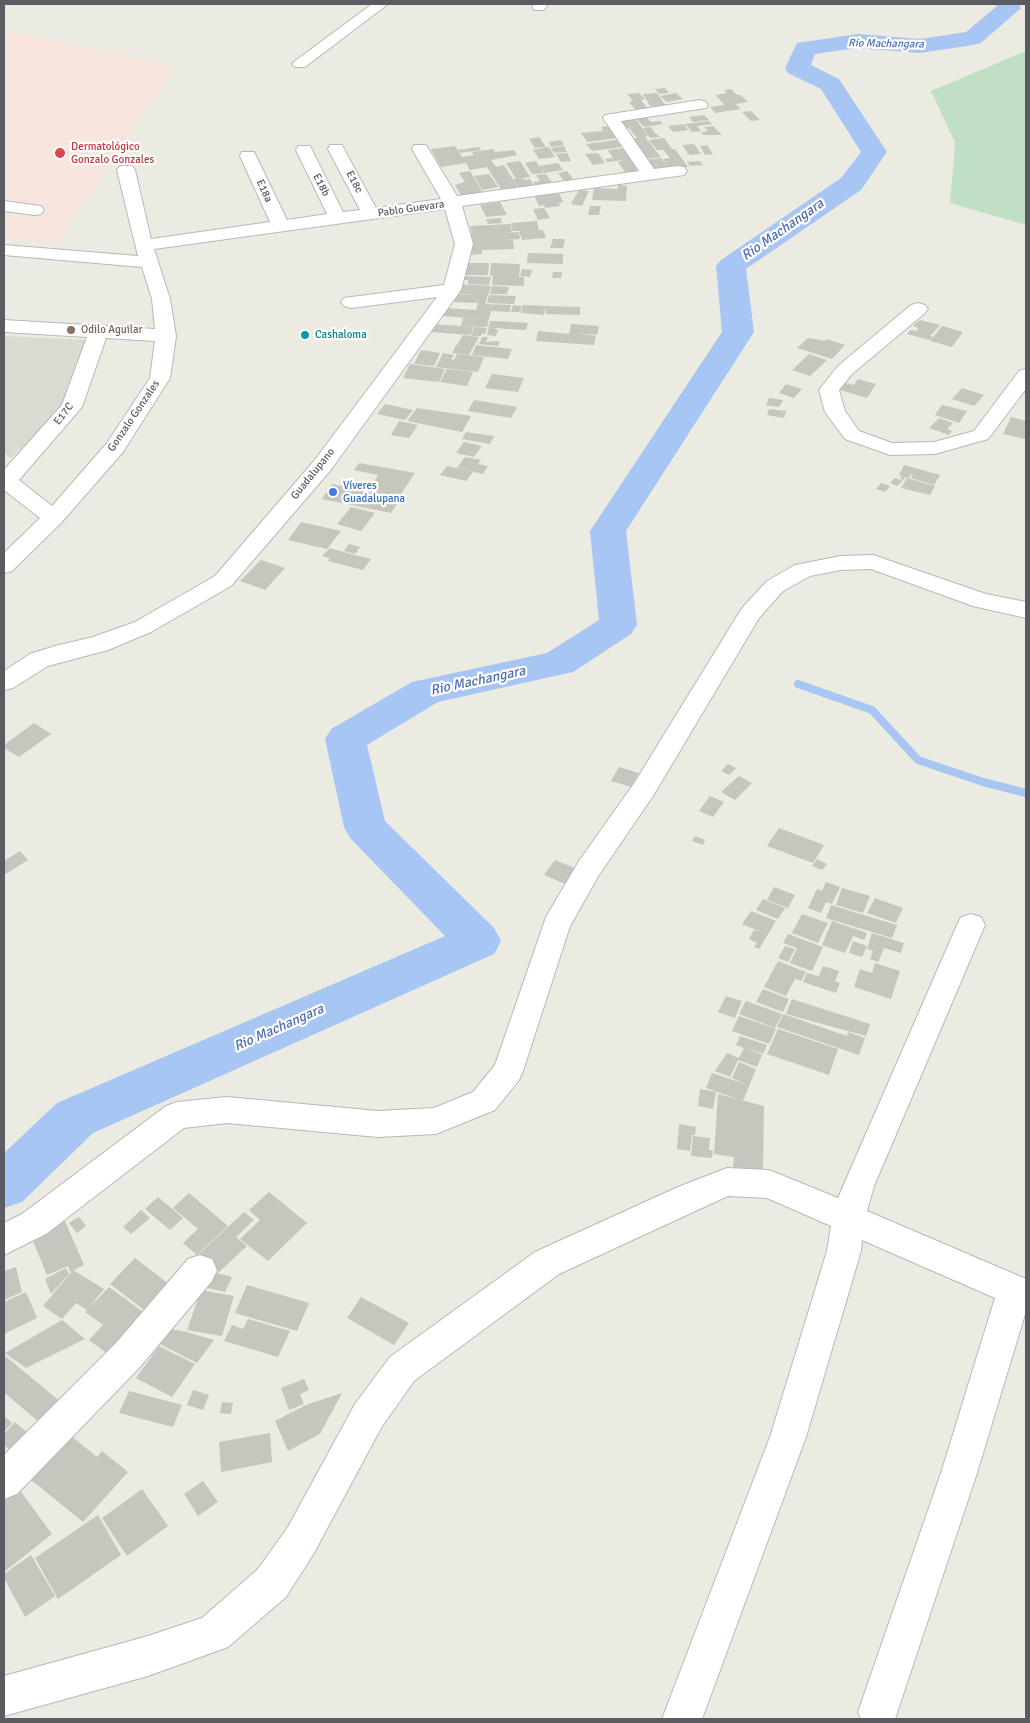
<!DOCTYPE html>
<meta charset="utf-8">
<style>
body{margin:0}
#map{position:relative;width:1030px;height:1723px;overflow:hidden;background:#ebebe1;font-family:Signika,sans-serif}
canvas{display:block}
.frame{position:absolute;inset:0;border:5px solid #5a5c61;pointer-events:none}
</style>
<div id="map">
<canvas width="1030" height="1723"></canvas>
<div class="frame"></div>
</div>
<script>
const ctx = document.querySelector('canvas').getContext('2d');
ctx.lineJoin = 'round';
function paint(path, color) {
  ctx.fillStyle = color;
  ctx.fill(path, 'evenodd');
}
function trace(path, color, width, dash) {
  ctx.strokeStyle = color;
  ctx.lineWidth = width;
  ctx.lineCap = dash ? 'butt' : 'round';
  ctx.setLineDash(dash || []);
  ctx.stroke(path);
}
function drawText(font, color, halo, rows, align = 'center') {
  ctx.font = font + ' Signika,sans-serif';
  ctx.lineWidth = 4.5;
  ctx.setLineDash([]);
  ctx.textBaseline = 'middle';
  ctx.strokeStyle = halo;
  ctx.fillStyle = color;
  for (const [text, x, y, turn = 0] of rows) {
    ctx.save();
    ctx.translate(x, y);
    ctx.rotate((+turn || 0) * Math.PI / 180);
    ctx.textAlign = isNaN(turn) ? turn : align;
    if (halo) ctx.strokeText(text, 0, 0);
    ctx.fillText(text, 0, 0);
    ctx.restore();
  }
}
paint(new Path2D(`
 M 4,336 L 87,340 L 66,407 L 11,458 L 4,453 Z`), '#dbdad0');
paint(new Path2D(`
 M 4,30 L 174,67 L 57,242 L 4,239 Z`), '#f7e5de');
paint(new Path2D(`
 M 1026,51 L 1026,225 L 950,203 L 955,143 L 931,91 Z`), '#c0e0c6');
trace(new Path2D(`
 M 798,684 L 872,710 L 918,760 L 983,782 L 1026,793`), '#a8c6f4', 8);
paint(new Path2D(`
 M 996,4 L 1018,4 L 1021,8 L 981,43 L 973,45 L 920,53 L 858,48 L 815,54 L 811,65 L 839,79 L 887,152 L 861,190 L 746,269 L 754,332 L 626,531 L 637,625 L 631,634 L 573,672 L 438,702 L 367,745 L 385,821 L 494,928 L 501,941 L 494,954 L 93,1133 L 22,1202 L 4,1208 L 4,1153 L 57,1103 L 445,936 L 350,838 L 344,827 L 325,739 L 331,729 L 412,682 L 547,653 L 599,620 L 590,531 L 722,332 L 716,266 L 721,260 L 841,178 L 861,152 L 821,89 L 788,73 L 785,68 L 797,43 L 858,34 L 920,39 L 966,32 L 997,6 Z`), '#a8c6f4');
paint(new Path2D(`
 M 665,88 L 669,93 L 659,94 L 655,89 Z
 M 731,89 L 737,95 L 741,95 L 748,102 L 736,104 L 741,109 L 715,113 L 710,107 L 724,105 L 716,95 L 727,93 L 724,90 Z
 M 639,93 L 645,99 L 641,100 L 648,109 L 636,110 L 629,102 L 633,101 L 627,94 Z
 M 657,93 L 665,105 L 650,106 L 643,94 Z
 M 676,93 L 683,99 L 667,102 L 660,96 Z
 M 751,111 L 760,120 L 751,121 L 742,112 Z
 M 704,115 L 709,120 L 693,122 L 689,117 Z
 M 646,117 L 651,122 L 660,121 L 663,124 L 644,127 L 636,118 Z
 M 635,118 L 648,136 L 645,137 L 661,157 L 647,159 L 640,150 L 642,150 L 641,148 L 634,149 L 626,140 L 637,138 L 629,128 L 620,130 L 614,121 Z
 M 709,121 L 712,124 L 697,126 L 701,131 L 692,132 L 685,124 Z
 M 684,124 L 688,130 L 673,132 L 668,126 Z
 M 609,126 L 617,138 L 587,142 L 581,133 L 603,131 L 601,127 Z
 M 713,126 L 722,135 L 704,135 L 701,132 L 708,131 L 704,127 Z
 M 651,127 L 654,132 L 660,137 L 650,138 L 643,128 Z
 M 539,137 L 546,147 L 535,148 L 529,139 Z
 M 664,138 L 672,149 L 675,149 L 688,167 L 654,171 L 646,160 L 661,158 L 669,168 L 663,159 L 670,158 L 663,150 L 657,150 L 649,140 Z
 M 561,140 L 564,145 L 551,147 L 549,142 Z
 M 616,140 L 622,147 L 592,151 L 586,144 Z
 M 694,144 L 701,154 L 689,155 L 682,145 Z
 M 707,145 L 713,154 L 705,155 L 700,146 Z
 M 455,146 L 462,157 L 474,155 L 472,152 L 493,149 L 495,152 L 514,150 L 517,155 L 491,160 L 496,167 L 504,165 L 519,189 L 502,191 L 487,167 L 470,170 L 466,163 L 441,167 L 431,149 Z
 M 564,146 L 567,152 L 554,153 L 551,148 Z
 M 479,147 L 481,150 L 460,153 L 458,150 Z
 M 549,147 L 555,157 L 539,159 L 533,150 Z
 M 626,148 L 642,173 L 627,175 L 618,162 L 624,160 L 607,162 L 605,159 L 613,158 L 608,150 Z
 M 567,153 L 571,161 L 561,162 L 556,154 Z
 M 598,153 L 605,163 L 593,165 L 585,154 Z
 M 520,161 L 530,177 L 523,178 L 524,180 L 530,179 L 534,186 L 519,188 L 513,179 L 516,179 L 506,163 Z
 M 536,161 L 543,173 L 532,174 L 525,163 Z
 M 700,161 L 703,165 L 690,166 L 687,162 Z
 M 558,163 L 563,170 L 544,173 L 539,166 Z
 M 470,171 L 484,195 L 462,198 L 455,185 L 465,182 L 459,173 Z
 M 567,171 L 573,179 L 564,181 L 558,173 Z
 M 489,174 L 498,187 L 482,190 L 474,176 Z
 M 546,174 L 553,184 L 536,186 L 533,182 L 540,181 L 536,175 Z
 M 618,185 L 627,186 L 626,201 L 592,200 L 594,188 L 618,189 Z
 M 579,190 L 589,191 L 582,206 L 571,204 Z
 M 559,193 L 563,202 L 559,203 L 560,206 L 545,208 L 544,205 L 539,206 L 534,195 Z
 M 500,202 L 507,215 L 486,217 L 480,205 Z
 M 590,206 L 601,206 L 599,215 L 588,215 Z
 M 544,208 L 550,218 L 538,220 L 533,209 Z
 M 501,218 L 502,223 L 488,224 L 486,219 Z
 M 537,221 L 539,230 L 543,230 L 546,238 L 522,240 L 519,231 L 512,231 L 511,223 Z
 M 510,224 L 512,232 L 502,233 L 519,232 L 520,239 L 506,240 L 513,240 L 514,249 L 482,250 L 482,254 L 467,255 L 467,234 L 472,234 L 470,226 Z
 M 553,239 L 565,239 L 563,248 L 550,248 Z
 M 528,253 L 563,254 L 563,264 L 527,263 Z
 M 465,263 L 489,263 L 488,275 L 464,275 Z
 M 491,263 L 520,264 L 519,277 L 505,277 L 524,277 L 524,286 L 492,285 L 493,276 L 490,276 Z
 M 522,269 L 532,270 L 530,277 L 520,276 Z
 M 553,272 L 562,272 L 561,278 L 552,278 Z
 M 460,276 L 491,277 L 489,285 L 468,284 L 468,280 L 459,280 Z
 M 457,284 L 491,286 L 485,304 L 511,305 L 510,312 L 491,311 L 487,327 L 461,326 L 463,318 L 481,319 L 443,316 L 446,308 L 476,310 L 478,303 L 452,302 L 454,294 L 477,295 L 455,293 Z
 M 492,286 L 509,287 L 507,294 L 490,294 Z
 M 489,295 L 516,296 L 514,304 L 487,303 Z
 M 513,305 L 522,306 L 520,312 L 511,312 Z
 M 523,305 L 546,306 L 544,315 L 521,313 Z
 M 546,306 L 580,307 L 580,315 L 546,314 Z
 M 920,320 L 940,325 L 930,336 L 933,337 L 930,340 L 907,334 L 910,330 L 916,331 L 919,328 L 913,326 Z
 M 490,321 L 495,321 L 528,323 L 526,330 L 493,328 L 498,330 L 496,336 L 487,335 Z
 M 433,324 L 473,327 L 471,335 L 430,332 Z
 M 571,324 L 599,326 L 597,335 L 574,333 L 596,336 L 594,345 L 536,341 L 538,331 L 569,334 Z
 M 942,326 L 963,332 L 952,347 L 930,341 Z
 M 474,327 L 487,328 L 485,334 L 481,334 L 481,336 L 471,336 Z
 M 463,335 L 479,337 L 469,355 L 452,353 L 456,345 L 465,347 L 457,345 Z
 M 482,337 L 488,337 L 486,342 L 500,341 L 498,346 L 479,344 Z
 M 808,338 L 825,341 L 826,339 L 845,345 L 832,359 L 797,348 Z
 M 476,345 L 512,349 L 508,359 L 472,355 Z
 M 421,350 L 440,353 L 434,366 L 414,364 Z
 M 443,353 L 454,355 L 451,359 L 454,360 L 457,354 L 484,357 L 478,372 L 436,367 Z
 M 809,354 L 827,360 L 810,376 L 792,370 Z
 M 410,364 L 445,369 L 439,382 L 403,378 Z
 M 447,369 L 473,372 L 467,386 L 440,382 Z
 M 492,374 L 524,378 L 518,392 L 485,388 Z
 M 858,379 L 876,384 L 867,398 L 837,389 L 842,382 L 854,385 Z
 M 786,384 L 802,389 L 794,398 L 779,393 Z
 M 962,388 L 984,395 L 974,406 L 952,399 Z
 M 769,398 L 783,400 L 779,407 L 766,405 Z
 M 474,400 L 517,407 L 511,418 L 468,411 Z
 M 385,404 L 413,410 L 405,420 L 377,414 Z
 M 942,405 L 967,411 L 959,423 L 935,415 Z
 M 417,408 L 471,416 L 462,432 L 407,421 Z
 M 769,409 L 786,411 L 784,418 L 767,415 Z
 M 1011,417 L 1026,421 L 1025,439 L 1003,434 Z
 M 939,418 L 953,423 L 947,429 L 952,431 L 949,435 L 929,428 Z
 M 399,421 L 418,425 L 409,438 L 391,435 Z
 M 466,432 L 494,436 L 490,444 L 462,439 Z
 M 464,442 L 482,446 L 474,457 L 456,453 Z
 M 465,457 L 481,460 L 478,464 L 488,466 L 483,474 L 457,468 Z
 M 359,463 L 415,473 L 399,497 L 376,492 L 401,498 L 391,513 L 322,499 L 332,484 L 371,492 L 376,483 L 373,483 L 378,475 L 354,470 Z
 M 904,465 L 940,475 L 934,485 L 911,478 L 913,475 L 905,473 L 911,475 L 909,478 L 906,477 L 903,480 L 900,479 L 902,476 L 899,475 Z
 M 447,466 L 473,472 L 466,481 L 440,475 Z
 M 895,478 L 903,481 L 897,486 L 890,483 Z
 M 907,478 L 935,486 L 930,495 L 901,488 Z
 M 881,483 L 890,486 L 885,492 L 876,489 Z
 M 351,507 L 375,513 L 361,531 L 337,524 Z
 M 301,522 L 341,531 L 327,549 L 288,540 Z
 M 349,544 L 360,547 L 355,554 L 344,551 Z
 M 330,548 L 347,553 L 371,559 L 363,570 L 328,561 L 330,558 L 322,556 Z
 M 261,560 L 285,568 L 265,590 L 240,581 Z
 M 34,723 L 51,734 L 19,757 L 4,748 L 4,745 Z
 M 728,764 L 736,768 L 729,775 L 721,771 Z
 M 619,767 L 639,773 L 631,787 L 611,781 Z
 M 739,776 L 752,783 L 735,800 L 721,792 Z
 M 710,796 L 724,802 L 713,817 L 699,811 Z
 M 779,828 L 824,845 L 813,863 L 767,846 Z
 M 695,836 L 705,840 L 703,845 L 692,841 Z
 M 20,851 L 28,860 L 4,875 L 4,861 Z
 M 817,859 L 827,864 L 822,870 L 812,866 Z
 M 555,860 L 582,871 L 570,886 L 544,875 Z
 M 826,882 L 840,887 L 832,904 L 826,902 L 821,913 L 808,908 L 817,889 L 822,891 Z
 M 774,887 L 795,895 L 788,908 L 767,900 Z
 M 842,888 L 870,896 L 863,913 L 836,905 Z
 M 875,898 L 903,908 L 896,923 L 867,913 Z
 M 763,899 L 785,908 L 778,919 L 756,910 Z
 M 831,905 L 897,925 L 892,938 L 826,918 Z
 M 751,911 L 776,921 L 759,949 L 754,947 L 757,943 L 749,939 L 754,930 L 761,932 L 742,924 Z
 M 802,914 L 828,923 L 818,943 L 792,933 Z
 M 832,921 L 867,933 L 864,940 L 853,936 L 845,953 L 822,945 Z
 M 872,933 L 904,943 L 901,953 L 884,948 L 878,962 L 870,959 L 873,951 L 867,949 Z
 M 788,934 L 823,947 L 812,971 L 790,963 L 797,948 L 783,943 Z
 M 853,941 L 867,946 L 862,957 L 849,953 Z
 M 785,946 L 795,949 L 788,962 L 778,958 Z
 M 778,961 L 806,972 L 801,981 L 795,979 L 786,996 L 764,987 Z
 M 875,963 L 900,971 L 891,999 L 854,987 L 860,969 L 872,973 Z
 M 823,966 L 839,971 L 835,981 L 840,983 L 836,993 L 803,982 L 807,973 L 825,978 L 819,976 Z
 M 763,989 L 789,999 L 783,1012 L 756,1002 Z
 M 726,996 L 742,1001 L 735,1018 L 718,1012 Z
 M 792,999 L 870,1024 L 866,1036 L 786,1014 Z
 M 746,1001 L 782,1014 L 775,1028 L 739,1014 Z
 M 783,1014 L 847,1036 L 848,1032 L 865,1038 L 859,1055 L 777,1027 Z
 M 739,1016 L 776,1029 L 769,1044 L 732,1031 Z
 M 778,1029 L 838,1049 L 829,1075 L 767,1054 Z
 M 740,1036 L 767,1045 L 763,1054 L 746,1048 L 762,1055 L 757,1067 L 738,1060 L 730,1077 L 715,1071 L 727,1053 L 739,1058 L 744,1048 L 736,1045 Z
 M 739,1062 L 756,1069 L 743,1101 L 706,1088 L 712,1073 L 745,1084 L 732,1078 Z
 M 700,1089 L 716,1092 L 713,1109 L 698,1106 Z
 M 718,1094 L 764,1106 L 763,1173 L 733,1168 L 734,1157 L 714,1154 Z
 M 679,1124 L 696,1127 L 695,1135 L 692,1135 L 690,1151 L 677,1149 Z
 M 693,1136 L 710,1138 L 709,1150 L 713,1150 L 712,1158 L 691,1156 Z
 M 269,1192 L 307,1223 L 268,1261 L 240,1239 L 260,1220 L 249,1210 Z
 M 189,1193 L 228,1226 L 197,1255 L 183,1243 L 198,1229 L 173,1208 Z
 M 158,1197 L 183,1218 L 170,1230 L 145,1209 Z
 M 141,1210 L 150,1218 L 131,1234 L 123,1227 Z
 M 244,1212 L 254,1220 L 236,1237 L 247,1246 L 219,1272 L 198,1255 Z
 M 79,1217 L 86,1226 L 77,1233 L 69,1223 Z
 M 65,1221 L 84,1265 L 70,1272 L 68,1266 L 47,1275 L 31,1236 Z
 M 135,1258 L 169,1284 L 144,1310 L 110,1284 Z
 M 16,1267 L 22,1292 L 4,1300 L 4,1271 Z
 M 66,1268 L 69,1274 L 51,1294 L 45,1279 Z
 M 73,1270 L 104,1289 L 87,1310 L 76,1303 L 62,1319 L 43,1306 Z
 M 210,1271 L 232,1277 L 225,1292 L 203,1287 Z
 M 247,1285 L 309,1303 L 297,1331 L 235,1313 Z
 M 109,1287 L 146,1314 L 109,1355 L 89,1340 L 103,1325 L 85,1312 Z
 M 201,1290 L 234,1296 L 222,1336 L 187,1330 Z
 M 26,1292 L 37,1318 L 4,1334 L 4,1302 Z
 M 361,1297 L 409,1323 L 394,1345 L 347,1318 Z
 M 248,1319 L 290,1331 L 278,1357 L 224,1341 L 232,1325 L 243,1329 Z
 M 62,1320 L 85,1339 L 26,1368 L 5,1353 Z
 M 161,1327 L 186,1332 L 214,1340 L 197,1363 L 152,1340 Z
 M 159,1346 L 195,1364 L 172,1397 L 136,1378 Z
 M 4,1355 L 68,1408 L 47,1429 L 6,1394 L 4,1397 Z
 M 304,1379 L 309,1390 L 300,1394 L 304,1404 L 289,1410 L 281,1388 Z
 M 193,1390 L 209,1395 L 203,1410 L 187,1405 Z
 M 129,1391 L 182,1405 L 173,1427 L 119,1413 Z
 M 342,1393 L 320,1434 L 288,1451 L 275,1421 L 306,1405 Z
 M 222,1402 L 233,1403 L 231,1414 L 220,1413 Z
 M 4,1416 L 12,1423 L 4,1432 Z
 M 15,1422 L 35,1439 L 19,1457 L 4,1445 L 4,1434 Z
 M 270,1433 L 272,1462 L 221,1472 L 219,1442 Z
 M 70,1435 L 97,1457 L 102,1451 L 128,1472 L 83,1522 L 30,1479 Z
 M 203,1481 L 218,1502 L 198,1516 L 184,1494 Z
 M 19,1489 L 52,1534 L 4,1572 L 4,1501 Z
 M 142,1489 L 168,1526 L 127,1556 L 102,1518 Z
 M 98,1515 L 121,1555 L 58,1599 L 35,1558 Z
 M 31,1555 L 55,1596 L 25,1617 L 4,1578 L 4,1574 Z`), '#c6c5be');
const minor = new Path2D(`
 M 372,4 L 388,4 L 305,67 L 295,67 L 292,64 L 295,61 Z
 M 534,4 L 548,4 L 544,10 L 534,10 L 532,7 Z
 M 700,100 L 706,102 L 708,105 L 706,108 L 621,121 L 654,169 L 678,166 L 684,167 L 687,171 L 684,175 L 462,206 L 473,244 L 461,290 L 330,471 L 231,586 L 151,632 L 108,650 L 48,666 L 13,688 L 4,690 L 4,671 L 30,654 L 55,646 L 93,637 L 135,622 L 215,576 L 314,461 L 437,297 L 351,308 L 344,306 L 341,302 L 344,298 L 444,285 L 455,244 L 445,209 L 154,249 L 170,299 L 176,336 L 170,378 L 123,452 L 61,523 L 12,571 L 4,573 L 4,553 L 40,518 L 4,490 L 4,470 L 62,405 L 87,337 L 4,332 L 4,320 L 155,329 L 152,299 L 142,267 L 4,255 L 4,245 L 138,256 L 117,170 L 120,166 L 132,166 L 135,170 L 151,239 L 270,222 L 240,156 L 242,152 L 254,152 L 256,156 L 287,220 L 327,214 L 296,150 L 298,146 L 310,146 L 343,212 L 360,210 L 328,149 L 330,145 L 342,145 L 344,149 L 376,208 L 441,199 L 412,149 L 414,145 L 426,145 L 457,196 L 639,171 L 603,118 L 605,115 ZM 106,338 L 155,341 L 150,378 L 107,443 L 52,506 L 19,480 L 82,407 Z
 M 4,201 L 41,206 L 44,210 L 41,214 L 35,215 L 4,211 Z
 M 918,303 L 925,305 L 928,309 L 925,313 L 852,374 L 839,390 L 845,411 L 859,431 L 892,443 L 934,442 L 974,431 L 1019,371 L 1026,369 L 1026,389 L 988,439 L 935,454 L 890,455 L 845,439 L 825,412 L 819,390 L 838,366 L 911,305 Z
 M 873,555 L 986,594 L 1026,602 L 1026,618 L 973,606 L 871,569 L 841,570 L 810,576 L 783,591 L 759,618 L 653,796 L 599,875 L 570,926 L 523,1071 L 519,1080 L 495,1110 L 436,1134 L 378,1137 L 227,1123 L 184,1128 L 46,1234 L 4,1255 L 4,1223 L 22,1214 L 166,1106 L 177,1102 L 227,1097 L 378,1111 L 434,1108 L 473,1092 L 495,1065 L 546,917 L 579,861 L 635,782 L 742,608 L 767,581 L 795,565 L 841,556 Z
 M 971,914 L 981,917 L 985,925 L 874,1186 L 867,1211 L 1026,1279 L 1026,1311 L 977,1473 L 895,1719 L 861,1719 L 858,1712 L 941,1473 L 995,1298 L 862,1240 L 861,1251 L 806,1437 L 702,1719 L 662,1719 L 770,1437 L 827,1251 L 831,1226 L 767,1198 L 728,1196 L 559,1274 L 414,1381 L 381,1428 L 314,1553 L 286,1597 L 228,1647 L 148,1676 L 4,1716 L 4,1676 L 148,1636 L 202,1618 L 258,1569 L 288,1527 L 355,1404 L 390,1357 L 535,1252 L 678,1187 L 727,1168 L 769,1170 L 838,1198 L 957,925 L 961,917 Z
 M 200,1255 L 212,1259 L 217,1270 L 212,1281 L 140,1367 L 17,1494 L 4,1499 L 4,1455 L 116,1343 L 188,1259 Z`);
trace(minor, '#b7b8bc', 2);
paint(minor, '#fff');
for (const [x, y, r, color] of [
 [60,153,6,"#e0444e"],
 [71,330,5,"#8d6e63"],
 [305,335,5,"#0f9aa8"],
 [333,492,5,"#3f7fe0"]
]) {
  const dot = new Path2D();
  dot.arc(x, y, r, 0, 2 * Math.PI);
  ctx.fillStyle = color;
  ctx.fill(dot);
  trace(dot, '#fff', 2);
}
drawText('italic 11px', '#4e6eb4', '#fff', [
 ["Río Machangara",886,44,1]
]);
drawText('11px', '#be3a42', '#fff', [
 ["Dermatológico",71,147],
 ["Gonzalo Gonzales",71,160]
], 'left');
drawText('11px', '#5a5c61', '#fff', [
 ["E18c",354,182,62],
 ["E18b",321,185,63],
 ["E18a",264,191,65],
 ["Pablo Guevara",411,209,-8],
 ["E17C",64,414,-53],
 ["Gonzalo Gonzales",134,416,-56],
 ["Guadalupano",313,474,-51]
]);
drawText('11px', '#785e54', '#fff', [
 ["Odilo Aguilar",81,330]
], 'left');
drawText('11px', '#0d838f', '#fff', [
 ["Cashaloma",315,335]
], 'left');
drawText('11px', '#366cbe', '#fff', [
 ["Víveres",343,486],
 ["Guadalupana",343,499]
], 'left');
drawText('italic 14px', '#4e6eb4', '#fff', [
 ["Rio Machangara",783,230,-35],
 ["Rio Machangara",478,681,-12],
 ["Rio Machangara",279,1028,-24]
]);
</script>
